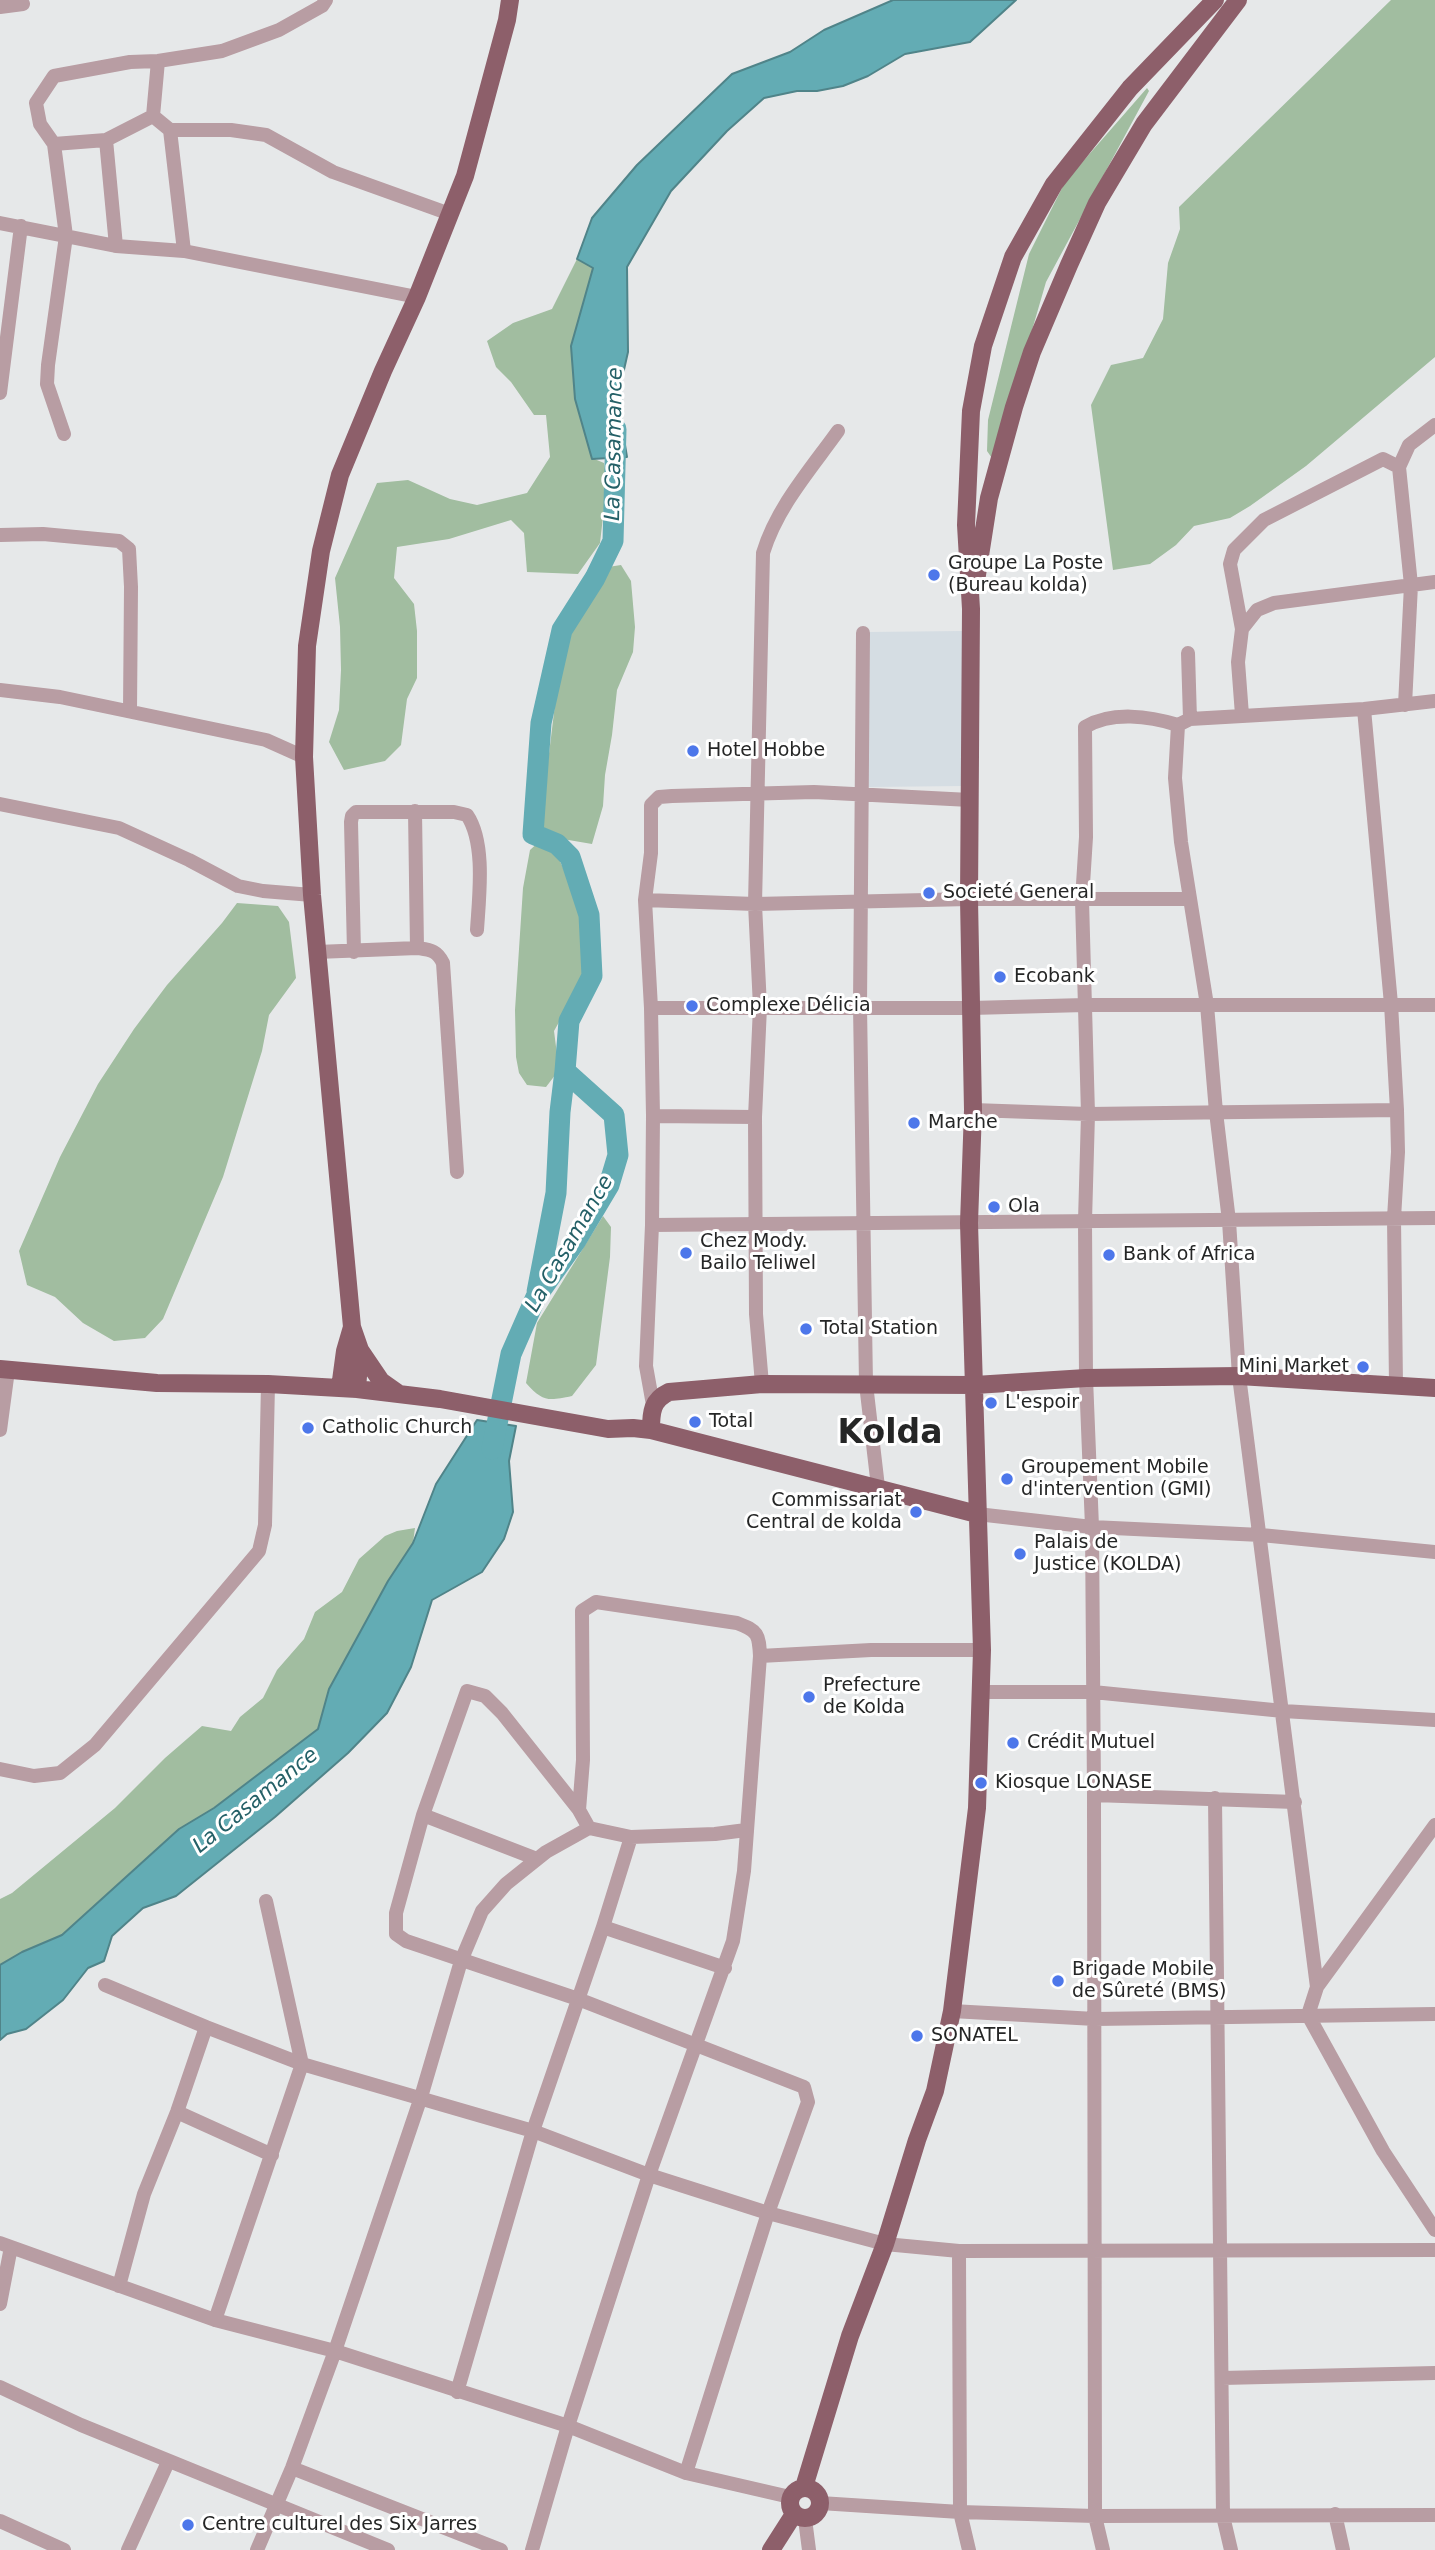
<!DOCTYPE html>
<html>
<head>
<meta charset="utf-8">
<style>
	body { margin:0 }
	canvas { display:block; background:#e6e8e9 }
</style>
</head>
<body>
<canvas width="1435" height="2550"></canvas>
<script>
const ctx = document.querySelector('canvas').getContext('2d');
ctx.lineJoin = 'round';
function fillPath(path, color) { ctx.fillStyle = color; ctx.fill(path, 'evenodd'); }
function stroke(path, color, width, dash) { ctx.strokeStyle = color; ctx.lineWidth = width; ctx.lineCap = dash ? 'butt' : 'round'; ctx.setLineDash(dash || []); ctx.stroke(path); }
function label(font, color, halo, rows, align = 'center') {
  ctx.font = font + ' "DejaVu Sans",sans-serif'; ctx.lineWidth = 6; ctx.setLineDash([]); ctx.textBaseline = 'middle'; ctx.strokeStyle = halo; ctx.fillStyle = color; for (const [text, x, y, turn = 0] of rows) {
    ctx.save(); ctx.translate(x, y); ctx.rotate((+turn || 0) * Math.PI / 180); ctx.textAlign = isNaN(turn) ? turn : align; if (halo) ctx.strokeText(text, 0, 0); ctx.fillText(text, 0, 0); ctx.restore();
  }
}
fillPath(new Path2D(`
	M 965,631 L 966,786 L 868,787 L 866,632 Z`), '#d5dde3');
fillPath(new Path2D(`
	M 1391,0 L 1435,0 L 1435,357 L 1306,466 L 1250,506 L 1230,518 L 1194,526 L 1176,545 L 1150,564 L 1113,570 L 1091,405 L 1111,365 L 1143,358 L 1163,319 L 1168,263 L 1180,229 L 1179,207 Z
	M 1147,88 L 1149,91 L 1046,282 L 994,461 L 987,451 L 988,420 L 1029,254 L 1065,182 Z
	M 577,259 L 593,268 L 571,346 L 592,458 L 604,463 L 607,482 L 600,543 L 578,574 L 527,572 L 524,533 L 511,520 L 449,539 L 397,547 L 394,578 L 414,604 L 417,631 L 417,678 L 407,699 L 401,745 L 385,761 L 344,770 L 329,742 L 339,710 L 341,670 L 340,627 L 335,578 L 377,483 L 408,480 L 450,499 L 477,505 L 527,493 L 550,457 L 546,415 L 534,415 L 511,382 L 496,367 L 487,341 L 513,323 L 552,309 Z
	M 621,565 L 631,581 L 635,627 L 633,652 L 617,690 L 612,735 L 605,775 L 603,806 L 592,844 L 551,837 L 540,828 L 561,655 L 569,629 L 597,590 L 608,567 Z
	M 543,838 L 556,852 L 583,913 L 582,981 L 554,1031 L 559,1070 L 546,1087 L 527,1085 L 519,1073 L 516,1057 L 515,1010 L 523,888 L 530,850 Z
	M 237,903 L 278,906 L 289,922 L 296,978 L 269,1015 L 262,1051 L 223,1177 L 163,1319 L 145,1338 L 114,1341 L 83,1323 L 55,1297 L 27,1285 L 19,1251 L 60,1157 L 98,1084 L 134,1029 L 167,985 L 222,923 Z
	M 603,1216 L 611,1227 L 610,1257 L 596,1365 L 572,1396 C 548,1401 543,1402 526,1383 L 537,1323 Z
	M 415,1528 L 413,1543 L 388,1581 L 329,1689 L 318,1729 L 214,1808 L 179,1829 L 62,1935 L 22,1952 L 0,1965 L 0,1899 L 12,1893 L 115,1808 L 165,1758 L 202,1726 L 231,1731 L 240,1717 L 263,1698 L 277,1670 L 304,1639 L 315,1612 L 342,1592 L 359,1559 L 385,1536 L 397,1531 Z`), '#a1bda0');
const water = new Path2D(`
	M 893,0 L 1016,0 L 970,42 L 905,54 L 868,76 L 843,86 L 817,91 L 797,91 L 764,98 L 727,131 L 671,191 L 627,267 L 628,352 L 621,383 L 622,427 L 627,457 L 592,459 L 575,399 L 571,346 L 593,268 L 577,259 L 592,218 L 637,165 L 732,74 L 790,52 L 824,30 Z
	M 477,1420 L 516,1426 L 509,1461 L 513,1512 L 504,1539 L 482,1572 L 432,1600 L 411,1667 L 387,1713 L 348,1753 L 275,1817 L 176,1896 L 143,1908 L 112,1936 L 104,1961 L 88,1968 L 63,2000 L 26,2029 L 7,2034 L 0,2040 L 0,1965 L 22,1952 L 62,1935 L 179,1829 L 214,1808 L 318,1729 L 329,1689 L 388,1581 L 413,1543 L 436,1484 Z`);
fillPath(water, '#63acb4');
stroke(water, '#508489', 2);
stroke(new Path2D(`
	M 537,1292 L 556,1193 L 560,1112 L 565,1071
	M 492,1449 L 511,1354 L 536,1297 L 575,1242 L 609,1185 L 618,1155 L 614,1115 L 565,1071 L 569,1021 L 592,976 L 589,915 L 570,857 L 557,844 L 533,834 L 541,723 L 562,630 L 595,578 L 613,541 L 616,429`), '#63acb4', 21);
stroke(new Path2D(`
	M 0,7 L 23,4
	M 158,61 L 153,116 L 170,130 L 184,251
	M 170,130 L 231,130 L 266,135 L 333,172 L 450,214
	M 106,140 L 116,246
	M 54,144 L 106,140 L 153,116
	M 0,223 L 116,246 L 184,251 L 417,297
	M 0,393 L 21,226
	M 64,434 L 47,384 L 48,365 L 66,236 L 54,144 L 40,124 L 36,103 L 54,76 L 130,62 L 158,61 L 222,51 L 279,30 L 322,6 L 326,0
	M 0,535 L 43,534 L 119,541 L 129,549 L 131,587 L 130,711
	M 1242,629 L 1257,610 L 1274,603 L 1435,582
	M 863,633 L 860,1006 L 866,1384 L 878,1487
	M 1188,653 L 1190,719 L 1178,725 L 1175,778 L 1181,842 L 1207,1005 L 1216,1112 L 1229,1221 L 1239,1376 L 1317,1987 L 1308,2015 L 1383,2151 L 1435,2230
	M 0,690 L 60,697 L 266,740 L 304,757
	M 1405,705 L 1411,585 L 1399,467 L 1409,445 L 1435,425
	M 1364,709 L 1391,1004 L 1397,1110
	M 1242,715 L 1238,662 L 1242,629 L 1230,564 L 1234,550 L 1264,520 L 1383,459 L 1399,467
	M 1190,719 L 1364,709 L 1435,701
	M 0,804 L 119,828 L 189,860 L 238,886 L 263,891 L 312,895
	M 415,811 L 417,948
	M 645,900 L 755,904 L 969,899 L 1190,899
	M 317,952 L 417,948 C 430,950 437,950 443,963 L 457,1172
	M 354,952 L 351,822 L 352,816 L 356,812 L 454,812 L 467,815 C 486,843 479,897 477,930
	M 651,1008 L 971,1008 L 1085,1005 L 1435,1005
	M 973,1110 L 1088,1114 L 1397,1110 L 1398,1152 L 1394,1218 L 1396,1386
	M 653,1116 L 755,1117
	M 652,1225 L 1435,1218
	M 762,1384 L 756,1314 L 755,1117 L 760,1007 L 755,904 L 763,553 C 777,507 810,470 838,431
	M 653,1405 L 646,1366 L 652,1225 L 653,1116 L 651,1008 L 645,900 L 651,853 L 651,805 L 659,797 L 672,796 L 814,792 L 970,800
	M 0,1430 L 8,1370
	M 977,1514 L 1092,1527 L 1261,1535 L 1435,1552
	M 982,1692 L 1093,1692 L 1283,1711 L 1435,1720
	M 0,1769 L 34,1776 L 60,1773 L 95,1745 L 259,1551 L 265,1525 L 268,1384
	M 1094,1795 L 1295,1802
	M 1215,1798 L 1223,2516 L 1231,2550
	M 579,1810 L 502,1713 L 485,1696 L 467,1691 L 423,1815 L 396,1913 L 396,1934 L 406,1941 L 578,1999 L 804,2087 L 808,2102 L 768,2213 L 686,2473
	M 423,1815 L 537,1859
	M 746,1830 L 715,1834 L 631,1837 L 589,1828 L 579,1810 L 583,1760 L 582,1611 L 596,1602 L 737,1623 C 758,1631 759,1634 760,1656
	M 603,1927 L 725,1968
	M 105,1985 L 206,2027
	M 1317,1987 L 1435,1825
	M 952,2011 L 1095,2019 L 1435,2014
	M 177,2112 L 272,2155
	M 0,2243 L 215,2320 L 335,2351 L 568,2426 L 686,2473 L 790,2497
	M 959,2251 L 960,2512 L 969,2550
	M 119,2286 L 144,2194 L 177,2112 L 206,2027 L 302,2064 L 533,2131 L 649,2175 L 768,2213 L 885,2244 L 959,2251 L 1435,2250
	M 0,2304 L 11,2247
	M 215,2320 L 302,2064 L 266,1901
	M 1222,2378 L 1435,2373
	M 0,2387 L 81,2425 L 388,2550
	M 457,2392 L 533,2131 L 603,1927 L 631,1837
	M 292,2468 L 501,2550
	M 820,2503 L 960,2512 L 1095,2516 L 1435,2515
	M 1335,2514 L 1343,2550
	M 805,2519 L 809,2550
	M 0,2521 L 64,2550
	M 128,2550 L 168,2462
	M 257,2550 L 292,2468 L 335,2351 L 421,2097 L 461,1961 L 482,1911 L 506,1884 L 546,1852 L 589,1828
	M 532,2550 L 568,2426 L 649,2175 L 733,1941 L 744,1871 L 760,1656 L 871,1650 L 982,1650
	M 1103,2550 L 1095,2516 L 1094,1795 L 1092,1527 L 1086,1378 L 1085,1221 L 1088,1114 L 1082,900 L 1086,837 L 1085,727 C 1112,711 1149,716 1178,725`), '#b89da3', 14);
stroke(new Path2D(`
	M 976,581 L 989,498 L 1014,407 L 1032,352 L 1069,265 L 1097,203 L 1144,124 L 1238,0
	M 360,1350 L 381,1381 L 398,1393
	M 0,1369 L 157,1383 L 268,1384 L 357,1389 L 440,1399 L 608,1429 L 633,1428 L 651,1430 L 977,1514
	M 340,1388 L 345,1351 L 352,1327
	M 357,1389 L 360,1350 L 352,1327 L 312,895 L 304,757 L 307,646 L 321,551 L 340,475 L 383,371 L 417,297 L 465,176 L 507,20 L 510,0
	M 651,1430 C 651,1412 652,1400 669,1392 L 762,1384 L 975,1385 L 1086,1378 L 1239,1376 L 1435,1388
	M 804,2487 L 850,2336 L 885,2244 L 917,2140 L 935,2091 L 952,2011 L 977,1808 L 982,1650 L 969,1223 L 973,1110 L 969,899 L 971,609 L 966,525 L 971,411 L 983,346 L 1013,257 L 1054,184 L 1130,88 L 1215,0
	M790 2503a15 15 0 1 1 30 0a15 15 0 1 1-30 0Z
	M 771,2550 L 794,2514`), '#8d5f6a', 18);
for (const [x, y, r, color] of [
	[934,575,7,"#4d77ea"],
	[693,751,7,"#4d77ea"],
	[929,893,7,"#4d77ea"],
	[1000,977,7,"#4d77ea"],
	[692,1006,7,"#4d77ea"],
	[914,1123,7,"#4d77ea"],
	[994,1207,7,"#4d77ea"],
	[686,1253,7,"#4d77ea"],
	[1109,1255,7,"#4d77ea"],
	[806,1329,7,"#4d77ea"],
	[1363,1367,7,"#4d77ea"],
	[991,1403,7,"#4d77ea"],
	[695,1422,7,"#4d77ea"],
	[308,1428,7,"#4d77ea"],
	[1007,1479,7,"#4d77ea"],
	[916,1512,7,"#4d77ea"],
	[1020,1554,7,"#4d77ea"],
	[809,1697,7,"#4d77ea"],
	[1013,1743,7,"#4d77ea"],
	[981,1783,7,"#4d77ea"],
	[1058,1981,7,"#4d77ea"],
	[917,2036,7,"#4d77ea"],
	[188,2525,7,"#4d77ea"]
]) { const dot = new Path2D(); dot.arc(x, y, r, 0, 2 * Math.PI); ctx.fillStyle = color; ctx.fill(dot); stroke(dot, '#fff', 2.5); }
label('19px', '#252626', '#fff', [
	["Groupe La Poste",948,564],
	["(Bureau kolda)",948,586],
	["Hotel Hobbe",707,751],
	["Societé General",943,893],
	["Ecobank",1014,977],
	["Complexe Délicia",706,1006],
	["Marche",928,1123],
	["Ola",1008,1207],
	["Chez Mody.",700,1242],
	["Bailo Teliwel",700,1264],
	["Bank of Africa",1123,1255],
	["Total Station",820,1329],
	["Mini Market",1349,1367,"right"],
	["L'espoir",1005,1403],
	["Total",709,1422],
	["Catholic Church",322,1428],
	["Groupement Mobile",1021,1468],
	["d'intervention (GMI)",1021,1490],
	["Commissariat",902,1501,"right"],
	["Central de kolda",902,1523,"right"],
	["Palais de",1034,1543],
	["Justice (KOLDA)",1034,1565],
	["Prefecture",823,1686],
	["de Kolda",823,1708],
	["Crédit Mutuel",1027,1743],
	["Kiosque LONASE",995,1783],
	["Brigade Mobile",1072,1970],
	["de Sûreté (BMS)",1072,1992],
	["SONATEL",931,2036],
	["Centre culturel des Six Jarres",202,2525]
], 'left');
label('italic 21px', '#246067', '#fff', [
	["La Casamance",615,444,-89],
	["La Casamance",570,1244,-60],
	["La Casamance",256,1801,-39]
]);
label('bold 33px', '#252626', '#fff', [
	["Kolda",890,1434]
]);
</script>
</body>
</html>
